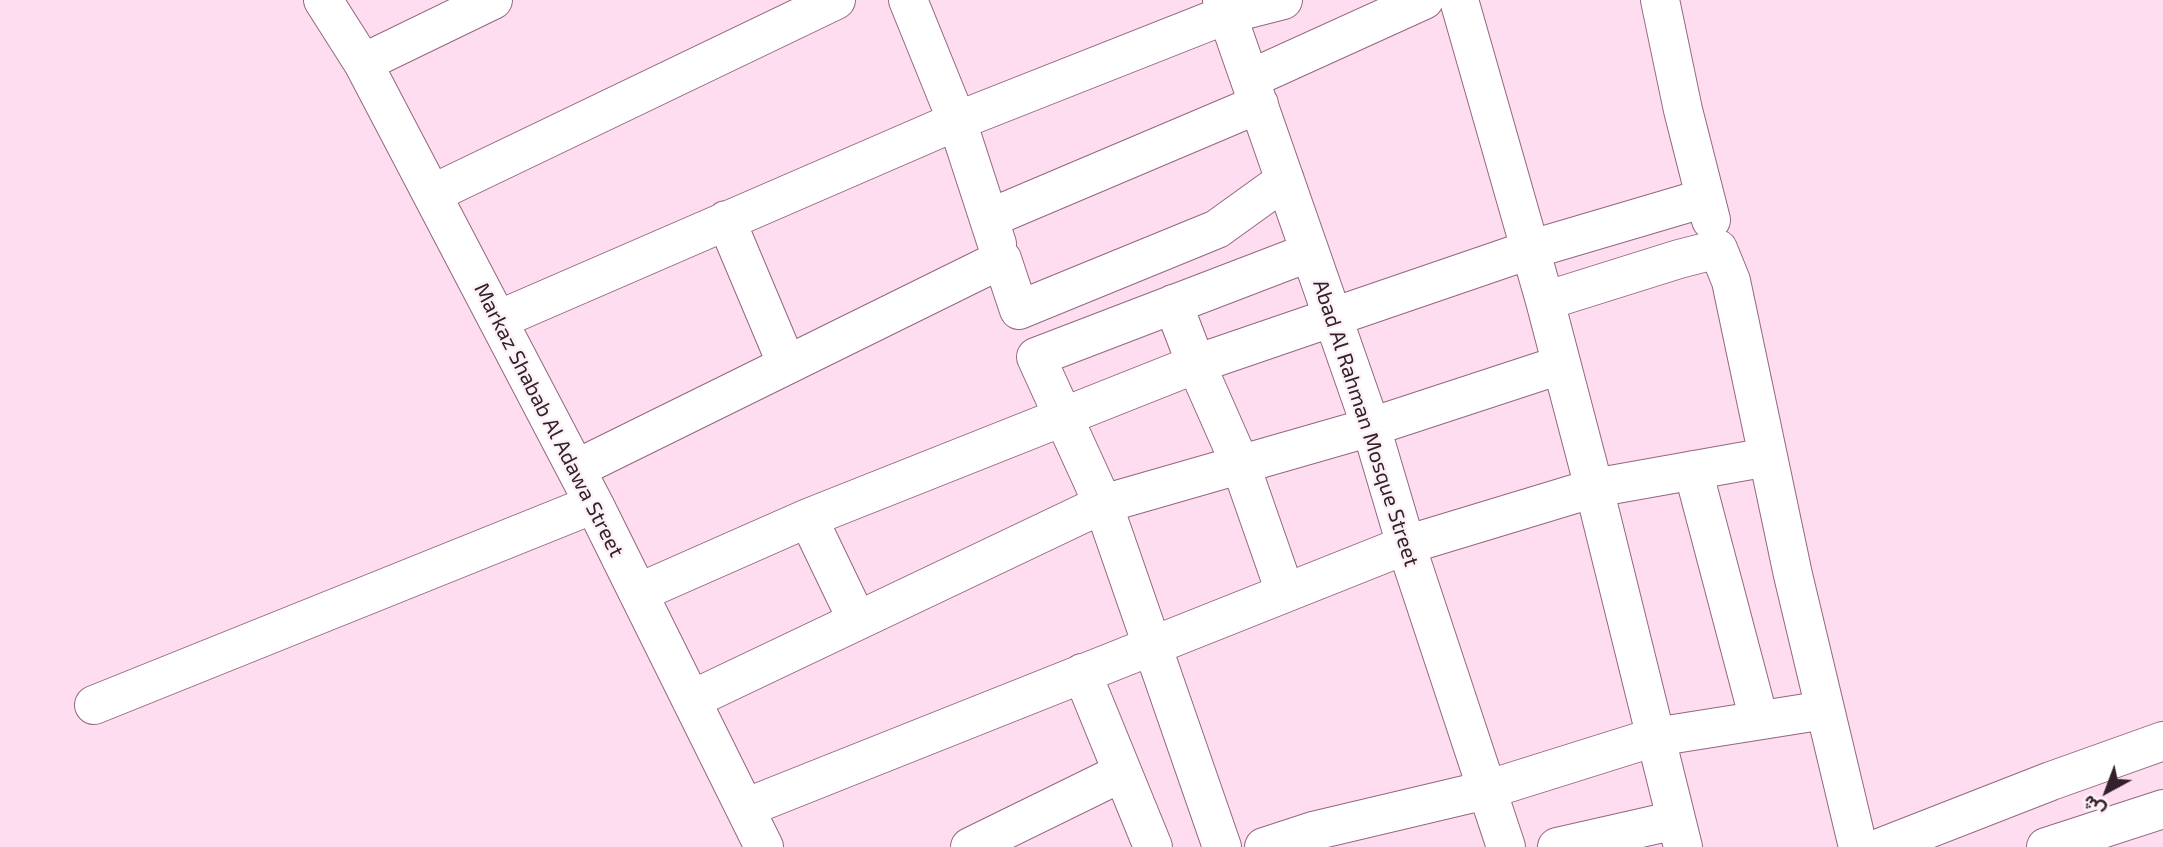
<!DOCTYPE html>
<html>
<head>
<meta charset="utf-8">
<style>
	body { margin:0 }
	#map { position:relative; width:2163px; height:847px; overflow:hidden; background:#fdddef; font-family:"Exo 2",Vazirmatn,sans-serif }
	canvas { display:block }
	.north { position:absolute; left:2072px; top:756px; width:70px; height:70px; -webkit-text-stroke:5px #fcf1f7; paint-order:stroke; rotate:221deg; font-size:19px; font-weight:700; line-height:28px; text-align:center; color:#33202b }
	.north::after { content:''; display:block; margin:auto; width:24px; height:32px; background:#33202b; clip-path:polygon(50% 0,100% 100%,50% 72%,0 100%) }
</style>
</head>
<body>
<div id="map">
<canvas width="2163" height="847"></canvas>
<div class="north">ش</div>
</div>
<script>
const ctx = document.querySelector('canvas').getContext('2d');
ctx.lineJoin = 'round';
function stroke(path, color, width, dash) { ctx.strokeStyle = color; ctx.lineWidth = width; ctx.lineCap = dash ? 'butt' : 'round'; ctx.setLineDash(dash || []); ctx.stroke(path); }
function label(font, color, halo, rows, align = 'center') {
  ctx.font = font + ' "Exo 2",sans-serif'; ctx.lineWidth = 5; ctx.setLineDash([]); ctx.textBaseline = 'middle'; ctx.strokeStyle = halo; ctx.fillStyle = color; for (const [text, x, y, turn = 0] of rows) {
    ctx.save(); ctx.translate(x, y); ctx.rotate((+turn || 0) * Math.PI / 180); ctx.textAlign = isNaN(turn) ? turn : align; if (halo) ctx.strokeText(text, 0, 0); ctx.fillText(text, 0, 0); ctx.restore();
  }
}
const minor = new Path2D(`
	M 323,0 L 363,63 L 594,504 L 764,847
	M 908,0 L 957,121 L 997,244
	M 1222,0 L 1371,427 L 1406,545 L 1506,847
	M 1660,0 L 1683,110 L 1711,220
	M 363,63 L 493,0
	M 1250,79 L 1424,0
	M 432,194 L 836,0
	M 990,218 L 1259,104
	M 726,220 L 787,365
	M 1545,301 L 1679,259 L 1718,249 L 1731,281 L 1793,575 L 1858,847
	M 1173,304 L 1196,364 L 1241,466 L 1285,592
	M 498,320 L 957,121 L 1228,14 L 1283,0
	M 576,469 L 1002,259 L 1019,310 L 1217,229 L 1285,180
	M 1693,470 L 1759,720
	M 808,518 L 857,620
	M 638,593 L 808,518 L 1196,364 L 1529,250 L 1705,198
	M 1082,673 L 1153,847
	M 691,700 L 1103,504 L 1371,427 L 1560,365
	M 94,705 L 594,504
	M 745,808 L 1406,545 L 1594,488 L 1545,301 L 1459,0
	M 970,847 L 1121,773
	M 1222,847 L 1103,504 L 1036,357 L 1310,252
	M 1264,847 L 1313,831 L 1486,790 L 1655,737 L 1825,710
	M 1557,847 L 1676,820
	M 1683,847 L 1594,488 L 1768,457
	M 1882,847 L 2051,781 L 2163,741
	M 2046,847 L 2163,809`);
stroke(minor, '#946681', 40);
stroke(minor, '#fff', 38);
label('21px', '#33202b', '#fcf1f7', [
	["Markaz Shabab Al Adawa Street",549,420,63],
	["Abad Al Rahman Mosque Street",1366,423,72]
]);
</script>
</body>
</html>
